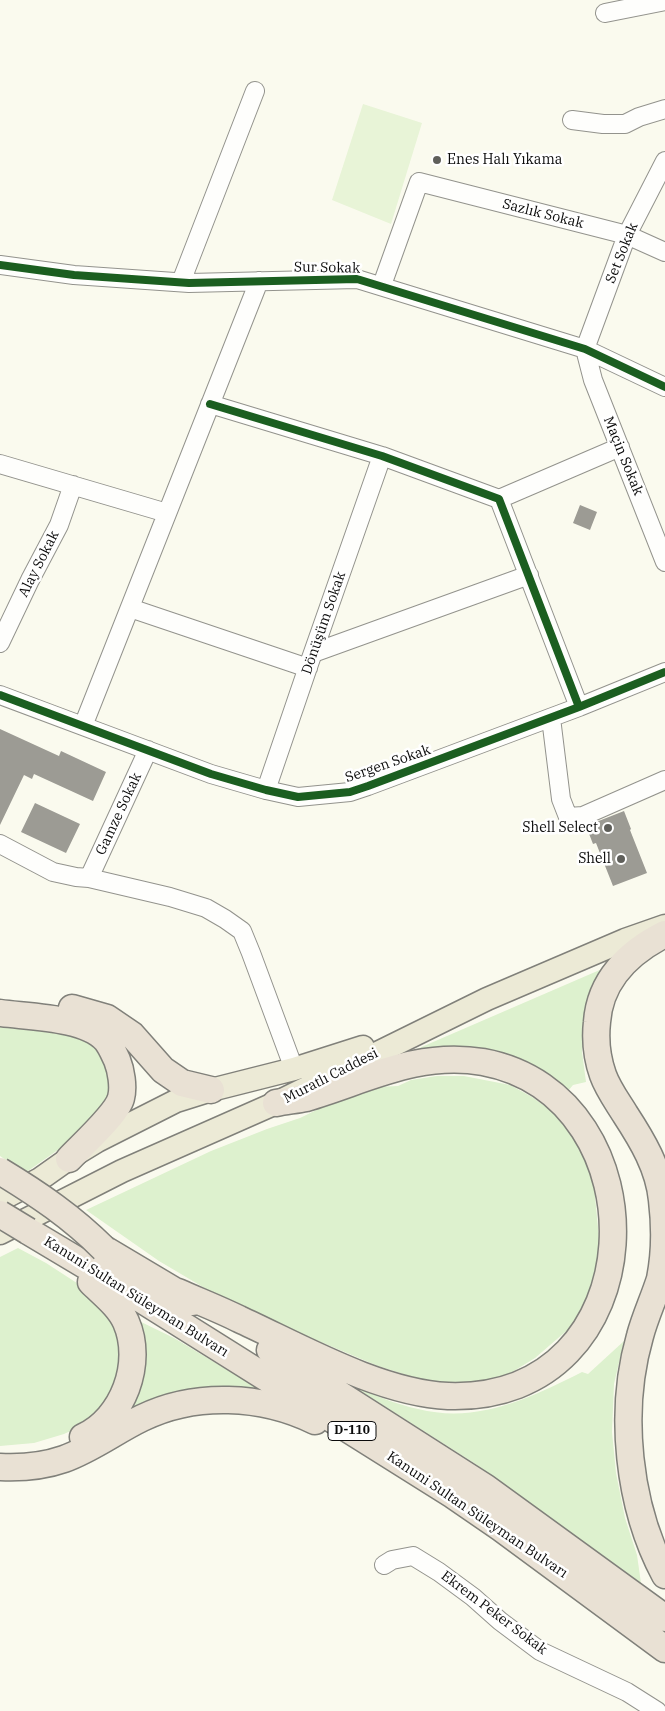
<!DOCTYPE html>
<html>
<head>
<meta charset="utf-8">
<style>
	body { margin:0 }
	canvas { display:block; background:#fafaee }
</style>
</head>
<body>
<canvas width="665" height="1711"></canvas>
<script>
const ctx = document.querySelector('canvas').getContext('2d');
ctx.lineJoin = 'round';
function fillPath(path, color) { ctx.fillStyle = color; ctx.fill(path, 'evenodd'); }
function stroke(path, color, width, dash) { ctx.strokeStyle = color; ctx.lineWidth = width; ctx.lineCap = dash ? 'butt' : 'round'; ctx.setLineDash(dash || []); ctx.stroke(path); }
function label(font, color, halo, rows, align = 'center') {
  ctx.font = font + ' "IBM Plex Serif",serif'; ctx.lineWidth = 5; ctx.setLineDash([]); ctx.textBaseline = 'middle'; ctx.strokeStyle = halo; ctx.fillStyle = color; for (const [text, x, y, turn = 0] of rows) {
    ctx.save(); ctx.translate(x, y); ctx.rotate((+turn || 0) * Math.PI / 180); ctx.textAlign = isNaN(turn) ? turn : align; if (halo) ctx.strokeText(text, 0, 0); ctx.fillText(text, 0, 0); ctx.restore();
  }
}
fillPath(new Path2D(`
	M 602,969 L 608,970 L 584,1027 L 582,1052 L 586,1082 L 573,1085 L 568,1091 L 530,1068 L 410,1052 Z
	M 0,1026 L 74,1036 L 94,1045 L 111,1069 L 107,1105 L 75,1138 L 25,1173 L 0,1156 Z
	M 437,1076 L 464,1076 L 510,1085 L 532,1097 L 563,1119 L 591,1155 L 602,1269 L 571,1327 L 535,1358 L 504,1377 L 470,1383 L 429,1382 L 378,1366 L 235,1306 L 159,1261 L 86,1210 L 211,1151 L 267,1129 L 300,1118 L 345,1096 L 377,1087 L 398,1086 L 411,1080 Z
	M 18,1248 L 46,1263 L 100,1298 L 119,1328 L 122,1376 L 90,1422 L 64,1434 L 34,1443 L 0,1446 L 0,1257 Z
	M 135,1319 L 174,1338 L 264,1392 L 128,1417 Z
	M 624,1341 L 614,1384 L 612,1432 L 616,1473 L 625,1518 L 637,1555 L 641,1583 L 474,1463 L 353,1386 C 374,1395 395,1404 418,1409 C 478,1424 530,1398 582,1372 L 588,1374 Z`), '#ddf1ce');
fillPath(new Path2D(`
	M 363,104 L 422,123 L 391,224 L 332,200 Z`), '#e8f4d7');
fillPath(new Path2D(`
	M 580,505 L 597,512 L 590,530 L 573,523 Z
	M 0,729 L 59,756 L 61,751 L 106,772 L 93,801 L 34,774 L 32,779 L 24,775 L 0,825 Z
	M 35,803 L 80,824 L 66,853 L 21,832 Z
	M 624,811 L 631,829 L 630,830 L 647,873 L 613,886 L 596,843 L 593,844 L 586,826 Z`), '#9c9b94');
const minor = new Path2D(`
	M 605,13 L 665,1
	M 572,120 L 603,124 L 625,124 L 639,117 L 665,109
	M 665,161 L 627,235 L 585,349 L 593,380 L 665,562
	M 0,265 L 74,275 L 189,283 L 357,279 L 585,349 L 665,387
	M 181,282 L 255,91
	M 382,285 L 419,182 L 627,235 L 665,252
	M 210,404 L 382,456 L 499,499 L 579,707
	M 0,464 L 167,513
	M 499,499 L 620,447
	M 130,608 L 308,668
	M 0,643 L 30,580 L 59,525 L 73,485
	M 313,653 L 529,575
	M 0,695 L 211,774 L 266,790 L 298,797 L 350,792 L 368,786 L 579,707 L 665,672
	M 551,718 L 561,799 L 568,817 L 583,816 L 665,780
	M 83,726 L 259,281
	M 266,790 L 309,664 L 382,456
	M 0,844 L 53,872 L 76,877 L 89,878 L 170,897 L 206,908 L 225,919 L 242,931 L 251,953 L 294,1069
	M 89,878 L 148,750
	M 384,1565 L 392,1560 L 413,1556 L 439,1572 L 473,1597 L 500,1621 L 540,1651 L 627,1692 L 657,1711`);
const major = new Path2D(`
	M 0,1200 L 40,1179 L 74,1155 L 97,1141 L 176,1101 L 211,1090 L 294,1069 L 363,1047
	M 0,1233 L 122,1171 L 276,1103 L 487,999 L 625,940 L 665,926`);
const highway = new Path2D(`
	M 665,934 C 629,952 600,980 597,1022 C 595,1040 597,1058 603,1075 C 608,1089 617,1101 625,1114 C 642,1140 659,1168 662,1200 C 665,1225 665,1254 660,1279 C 654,1298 645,1317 640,1336 C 618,1412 628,1506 665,1575
	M 72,1008 L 107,1018 L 132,1035 L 163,1070 L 182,1083 L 211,1090
	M 0,1013 C 30,1017 85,1017 106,1040 C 111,1046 114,1054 117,1060 C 121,1070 124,1087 121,1098 C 117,1114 81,1146 69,1159
	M 28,1231 L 125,1289 L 453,1495 L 501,1528 L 665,1649
	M 104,1249 L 193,1302
	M 178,1292 C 198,1301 219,1309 239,1319 C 300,1347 380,1393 448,1396 C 658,1403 665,1096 483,1062 C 417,1051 367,1080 306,1098 C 296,1100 286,1101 276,1103
	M 270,1350 L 486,1488 L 665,1618
	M 83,1437 C 123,1419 144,1363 126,1322 C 119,1306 103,1294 91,1282
	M 0,1467 C 21,1468 44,1466 64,1459 C 92,1449 115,1431 142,1418 C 195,1392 262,1395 315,1421`);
stroke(minor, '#93938d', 20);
stroke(major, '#80807a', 25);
stroke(highway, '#80807a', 29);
stroke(minor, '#fefefc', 18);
stroke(major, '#ecead6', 22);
stroke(highway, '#e9e1d4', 26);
const highwayBridge = new Path2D(`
	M 0,1171 C 38,1194 72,1217 104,1249
	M 0,1214 L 28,1231`);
stroke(highwayBridge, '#80807a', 29, []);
stroke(highwayBridge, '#e9e1d4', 26);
stroke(new Path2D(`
	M 0,265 L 74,275 L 189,283 L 357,279 L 585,349 L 665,387
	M 210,404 L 382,456 L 499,499 L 579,707
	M 0,695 L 211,774 L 266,790 L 298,797 L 350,792 L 368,786 L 579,707 L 665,672`), '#1b5e20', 8);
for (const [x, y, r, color] of [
	[437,160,5,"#5f5f5a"],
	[608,828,5,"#5f5f5a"],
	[621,859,5,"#5f5f5a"]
]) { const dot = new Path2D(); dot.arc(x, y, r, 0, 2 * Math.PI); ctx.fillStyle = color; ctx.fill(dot); stroke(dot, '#fff', 2); }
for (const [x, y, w] of [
	[352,1431,48]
]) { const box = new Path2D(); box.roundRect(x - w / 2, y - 9.5, w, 19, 4); ctx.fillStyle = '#fff'; ctx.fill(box); stroke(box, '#0b0b0b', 1); }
label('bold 12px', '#0b0b0b', null, [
	["D-110",352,1431]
]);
label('14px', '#0b0b0b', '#fff', [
	["Enes Halı Yıkama",447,160,"left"],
	["Shell Select",598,828],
	["Shell",611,859]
], 'right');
label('14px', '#0b0b0b', '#fff', [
	["Sazlık Sokak",543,214,14],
	["Set Sokak",622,253,-68],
	["Sur Sokak",327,268,1],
	["Maçin Sokak",623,456,68],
	["Alay Sokak",39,564,-63],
	["Dönüşüm Sokak",324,623,-71],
	["Sergen Sokak",388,764,-19],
	["Gamze Sokak",119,814,-65],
	["Muratlı Caddesi",331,1076,-27],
	["Kanuni Sultan Süleyman Bulvarı",136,1297,32],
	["Kanuni Sultan Süleyman Bulvarı",477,1515,34],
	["Ekrem Peker Sokak",494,1613,37]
]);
</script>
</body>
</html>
